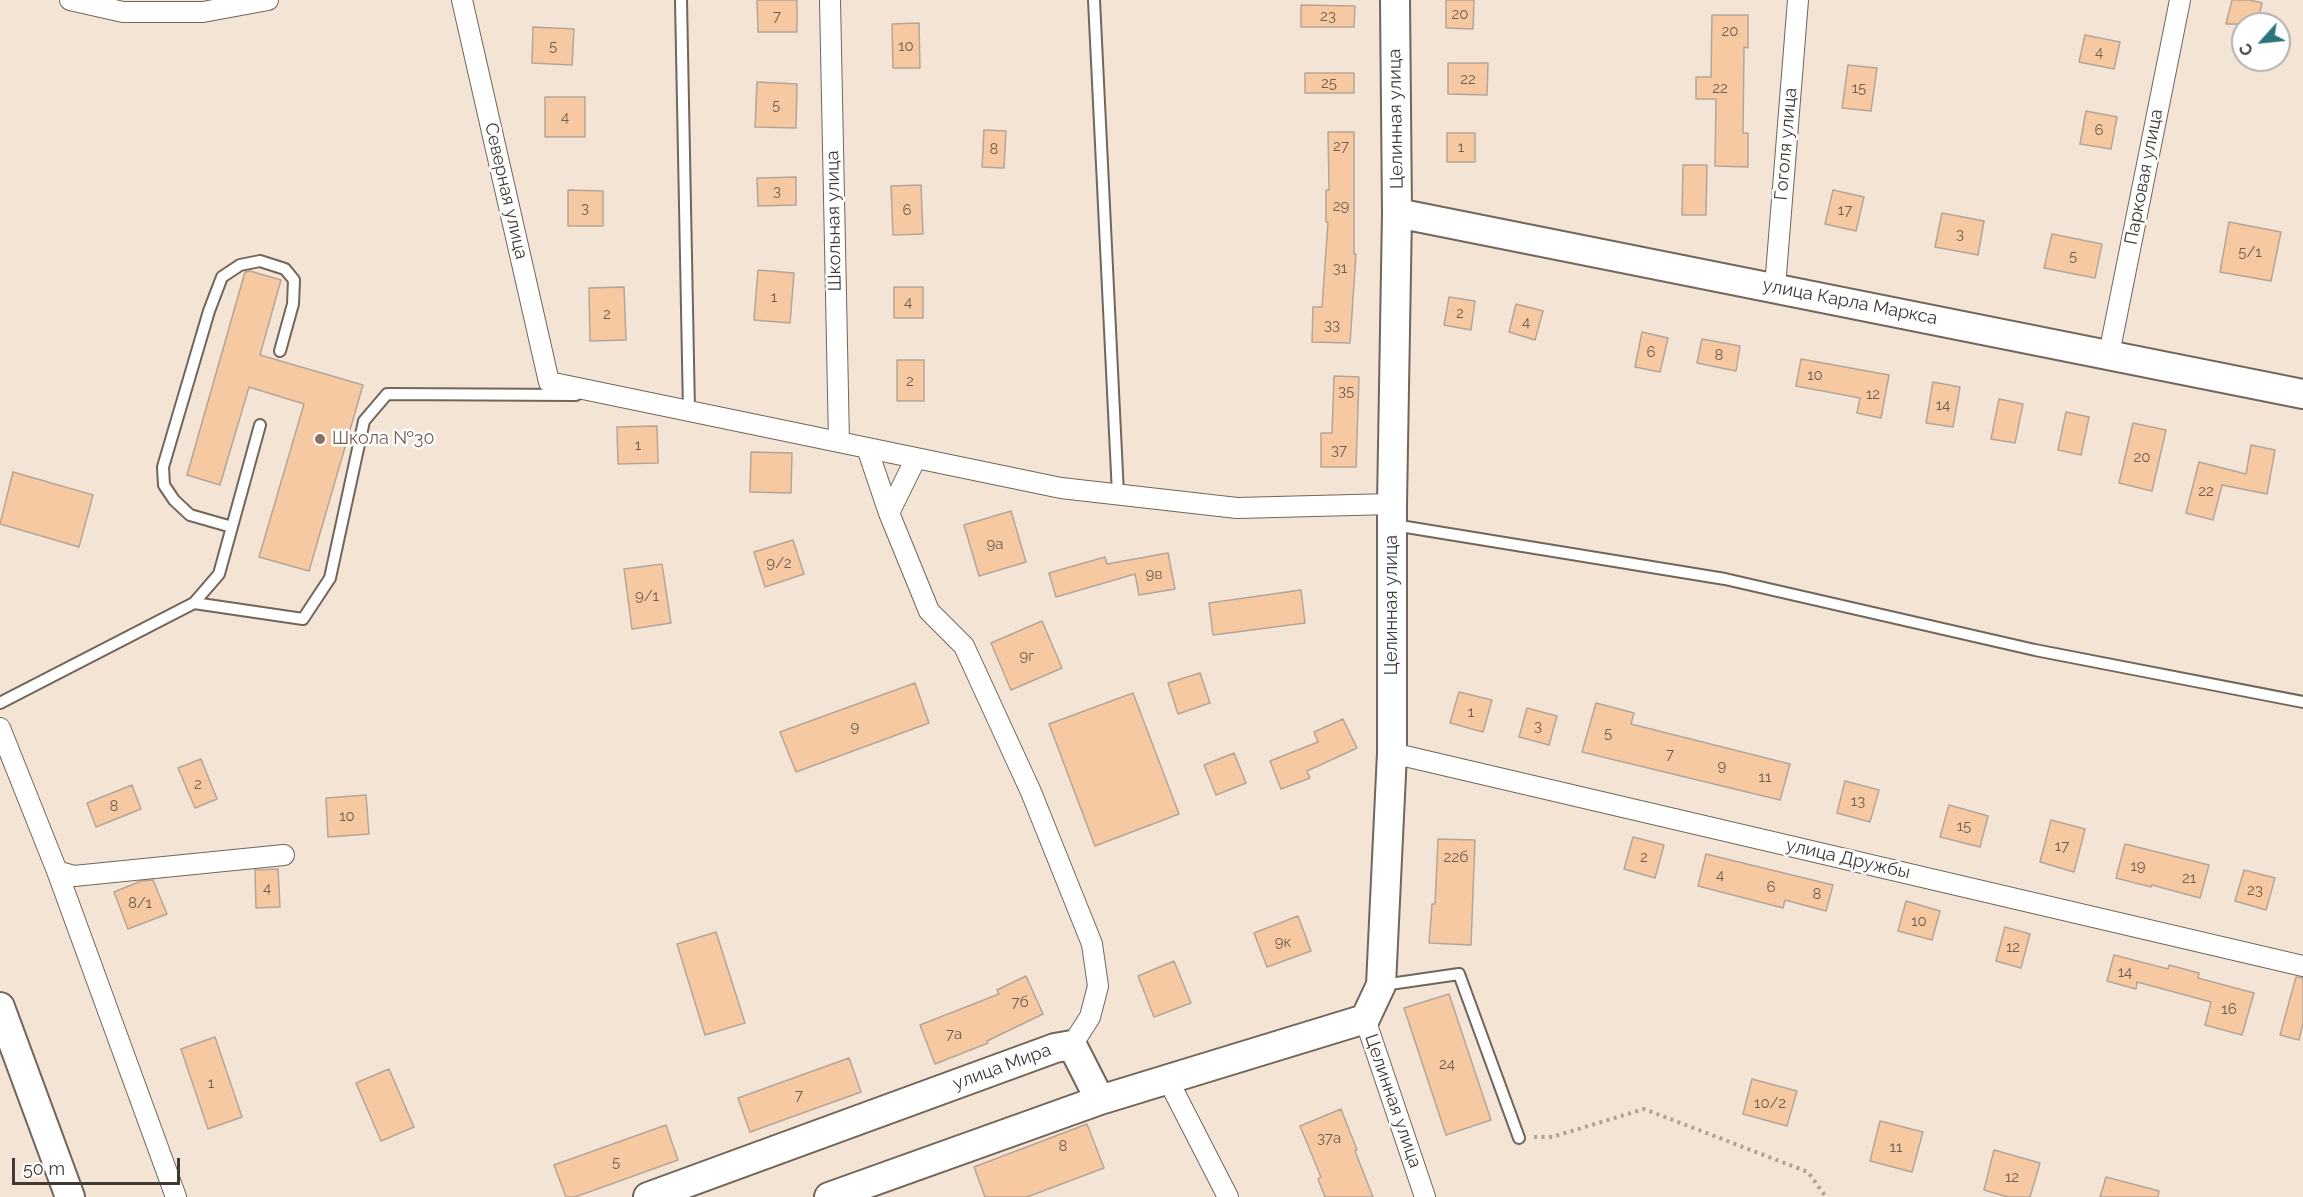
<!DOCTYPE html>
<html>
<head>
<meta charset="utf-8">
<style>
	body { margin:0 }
	#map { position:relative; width:2303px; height:1197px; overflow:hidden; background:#f4e4d6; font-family:Raleway,sans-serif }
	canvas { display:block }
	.north { position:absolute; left:2231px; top:12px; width:60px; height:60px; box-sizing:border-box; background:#fff; border:2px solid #b3b0ae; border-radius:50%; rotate:243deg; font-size:16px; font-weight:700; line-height:24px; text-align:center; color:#403934 }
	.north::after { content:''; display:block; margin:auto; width:21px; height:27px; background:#2b757a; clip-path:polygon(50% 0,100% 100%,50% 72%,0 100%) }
	.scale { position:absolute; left:12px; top:1158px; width:168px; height:27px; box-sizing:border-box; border:3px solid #403934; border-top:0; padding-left:8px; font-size:18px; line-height:21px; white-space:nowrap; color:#403934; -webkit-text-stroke:4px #fff; paint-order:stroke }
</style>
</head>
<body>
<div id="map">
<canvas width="2303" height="1197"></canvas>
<div class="north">С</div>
<div class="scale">50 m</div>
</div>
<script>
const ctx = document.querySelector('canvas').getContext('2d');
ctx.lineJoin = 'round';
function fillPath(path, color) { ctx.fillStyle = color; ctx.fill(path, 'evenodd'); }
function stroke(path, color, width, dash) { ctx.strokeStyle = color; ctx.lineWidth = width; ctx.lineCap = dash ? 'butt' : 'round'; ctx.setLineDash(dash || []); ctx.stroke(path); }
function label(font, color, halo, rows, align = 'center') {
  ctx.font = font + ' Raleway,sans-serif'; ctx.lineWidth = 5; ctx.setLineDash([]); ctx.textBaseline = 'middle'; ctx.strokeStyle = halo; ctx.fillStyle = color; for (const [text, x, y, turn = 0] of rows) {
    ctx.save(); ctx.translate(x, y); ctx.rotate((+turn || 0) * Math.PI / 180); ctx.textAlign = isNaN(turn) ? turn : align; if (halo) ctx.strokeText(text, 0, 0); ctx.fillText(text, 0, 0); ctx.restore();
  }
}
const building = new Path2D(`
	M 757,0 L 797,0 L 797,32 L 758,32 Z
	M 1446,0 L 1474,0 L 1473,29 L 1446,28 Z
	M 2232,0 L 2250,0 L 2262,3 L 2257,24 L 2226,24 Z
	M 1301,5 L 1355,6 L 1354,27 L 1301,27 Z
	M 1712,15 L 1748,15 L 1748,48 L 1744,47 L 1743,133 L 1748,133 L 1748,167 L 1715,166 L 1716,99 L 1696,99 L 1696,77 L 1711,77 Z
	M 919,23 L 920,68 L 893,68 L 892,24 Z
	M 533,27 L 574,29 L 572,65 L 532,63 Z
	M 2085,35 L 2120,42 L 2114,69 L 2079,62 Z
	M 1448,63 L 1488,63 L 1487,95 L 1448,94 Z
	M 1848,65 L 1877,68 L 1871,111 L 1842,108 Z
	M 1305,73 L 1354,73 L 1354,93 L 1305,93 Z
	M 757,82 L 797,84 L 796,128 L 755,127 Z
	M 545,97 L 585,97 L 585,137 L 545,137 Z
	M 2086,111 L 2117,117 L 2111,149 L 2080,144 Z
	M 984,130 L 1006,131 L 1004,168 L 982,167 Z
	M 1328,132 L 1354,132 L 1354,254 L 1356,254 L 1350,343 L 1312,342 L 1313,307 L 1322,307 L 1328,222 L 1326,222 L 1326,190 L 1329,190 Z
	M 1447,133 L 1475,133 L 1475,162 L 1447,162 Z
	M 1683,165 L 1707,165 L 1706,215 L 1682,215 Z
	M 796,177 L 796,205 L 758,206 L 757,178 Z
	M 921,185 L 923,234 L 893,235 L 891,186 Z
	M 568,190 L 603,191 L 603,226 L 568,226 Z
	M 1833,190 L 1864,197 L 1856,231 L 1825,224 Z
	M 1942,213 L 1984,221 L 1978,255 L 1935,247 Z
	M 2229,222 L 2281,232 L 2271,281 L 2220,272 Z
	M 2052,234 L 2102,244 L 2095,278 L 2044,268 Z
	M 758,270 L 794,273 L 790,323 L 754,320 Z
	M 250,271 L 281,280 L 260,355 L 363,385 L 309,571 L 259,557 L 304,404 L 249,387 L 220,485 L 187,475 L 245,272 Z
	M 624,287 L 626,340 L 590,341 L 589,288 Z
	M 894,287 L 923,287 L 923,318 L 894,318 Z
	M 1449,297 L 1475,301 L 1471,330 L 1444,325 Z
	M 1516,304 L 1543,311 L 1535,340 L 1509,332 Z
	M 1642,332 L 1668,338 L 1660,372 L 1635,367 Z
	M 1702,339 L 1740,346 L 1736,371 L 1697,363 Z
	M 1801,359 L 1889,375 L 1881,418 L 1857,413 L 1860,398 L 1796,386 Z
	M 897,360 L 924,360 L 924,401 L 897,401 Z
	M 1334,376 L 1359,377 L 1356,467 L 1321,467 L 1321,433 L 1332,433 Z
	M 1933,382 L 1960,387 L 1953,427 L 1926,423 Z
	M 1999,399 L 2023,404 L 2015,443 L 1991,439 Z
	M 2066,412 L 2089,417 L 2081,455 L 2058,450 Z
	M 2133,423 L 2166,430 L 2152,491 L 2119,483 Z
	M 657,426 L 658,463 L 618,464 L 617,427 Z
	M 2251,445 L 2275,450 L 2267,494 L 2222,485 L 2213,520 L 2186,513 L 2199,462 L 2246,474 Z
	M 751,452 L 792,453 L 791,493 L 750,492 Z
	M 13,472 L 93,495 L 79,547 L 0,524 Z
	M 1011,511 L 1026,562 L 979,576 L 964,525 Z
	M 793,540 L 804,574 L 765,587 L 754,552 Z
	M 1168,553 L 1175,589 L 1139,595 L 1135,574 L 1056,597 L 1049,573 L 1105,557 L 1107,564 Z
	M 662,564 L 671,623 L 632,629 L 624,569 Z
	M 1301,590 L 1305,623 L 1213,635 L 1209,603 Z
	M 1042,621 L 1062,668 L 1011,690 L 991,643 Z
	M 1200,673 L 1210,703 L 1178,714 L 1168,683 Z
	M 915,683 L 929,723 L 796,772 L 780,732 Z
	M 1459,692 L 1492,700 L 1483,732 L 1450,723 Z
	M 1133,693 L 1179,814 L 1095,846 L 1049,724 Z
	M 1596,703 L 1634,713 L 1631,724 L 1790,764 L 1780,800 L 1582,752 Z
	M 1527,708 L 1557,716 L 1549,745 L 1519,737 Z
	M 1343,719 L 1357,748 L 1307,771 L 1310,778 L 1281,789 L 1270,761 L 1318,742 L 1314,732 Z
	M 1234,753 L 1246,783 L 1216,795 L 1204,765 Z
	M 201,759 L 217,799 L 195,808 L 178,768 Z
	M 1845,781 L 1879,790 L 1870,822 L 1837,813 Z
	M 132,785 L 141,809 L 96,827 L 87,803 Z
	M 366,795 L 369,834 L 328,837 L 326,798 Z
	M 1949,805 L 1988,816 L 1980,847 L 1940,837 Z
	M 2051,820 L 2085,829 L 2074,872 L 2040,862 Z
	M 1633,837 L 1664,845 L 1655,878 L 1624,869 Z
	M 1438,839 L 1475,840 L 1471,945 L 1429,943 L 1432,904 L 1435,904 Z
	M 2125,844 L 2209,865 L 2200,898 L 2152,885 L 2151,887 L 2116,878 Z
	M 1706,854 L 1833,885 L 1826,911 L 1785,900 L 1783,908 L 1698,886 Z
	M 278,869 L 280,907 L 256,908 L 255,870 Z
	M 2244,870 L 2275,878 L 2266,910 L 2235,901 Z
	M 153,880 L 167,914 L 128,929 L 114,892 L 141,881 Z
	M 1906,901 L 1940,911 L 1932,940 L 1898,931 Z
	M 1298,916 L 1311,951 L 1267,967 L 1254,933 Z
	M 2005,927 L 2030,934 L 2021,968 L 1996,961 Z
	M 716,932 L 745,1023 L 705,1035 L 677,944 Z
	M 2114,955 L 2168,969 L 2169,965 L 2199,973 L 2198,978 L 2254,993 L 2242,1035 L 2205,1025 L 2211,1002 L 2137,982 L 2136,989 L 2107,981 Z
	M 1174,961 L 1191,1003 L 1154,1017 L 1138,976 Z
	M 1026,976 L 1043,1014 L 987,1041 L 988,1043 L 935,1064 L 920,1025 L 999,994 L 997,990 Z
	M 2296,977 L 2303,978 L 2303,1023 L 2299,1040 L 2280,1035 Z
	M 1449,994 L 1491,1120 L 1446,1135 L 1404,1008 Z
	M 215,1037 L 242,1117 L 208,1129 L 181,1049 Z
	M 849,1058 L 861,1092 L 750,1132 L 738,1098 Z
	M 389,1069 L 414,1127 L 381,1141 L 356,1083 Z
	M 1752,1079 L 1797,1091 L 1787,1126 L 1743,1114 Z
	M 1341,1109 L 1357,1150 L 1355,1151 L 1373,1197 L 1325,1197 L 1318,1179 L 1321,1177 L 1300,1126 Z
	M 1880,1121 L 1923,1132 L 1912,1172 L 1870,1161 Z
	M 1087,1124 L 1104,1168 L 1027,1197 L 985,1197 L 974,1167 Z
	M 666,1125 L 678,1160 L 575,1197 L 566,1197 L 554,1165 Z
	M 1994,1150 L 2040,1163 L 2030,1197 L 2008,1197 L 1984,1190 Z
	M 2106,1177 L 2159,1191 L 2158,1197 L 2100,1197 Z`);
fillPath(building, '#f6c9a2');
stroke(building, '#b5a598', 1.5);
const lane = new Path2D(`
	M 681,0 L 689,411
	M 1094,0 L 1118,494
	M 1394,525 L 1725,579 L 2035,650 L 2303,702
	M 232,527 L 190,515 L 174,500 L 164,485 L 163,467 L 209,311 L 222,277 L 240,265 L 260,261 L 285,269 L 294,280 L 293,304 L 280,351
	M 194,603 L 219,574 L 260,425
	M 0,703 L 194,603 L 303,619 L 330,578 L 364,421 L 387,394 L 576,395
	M 1383,985 L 1459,974 L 1519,1138`);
const street = new Path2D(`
	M 70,0 L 123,12 L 203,12 L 268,0
	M 462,0 L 549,382 L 1061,488 L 1237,508 L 1392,504
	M 830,0 L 839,442
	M 1775,287 L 1798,0
	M 2109,354 L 2180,0
	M 867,448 L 889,513
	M 916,458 L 889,513 L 929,611 L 964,646 L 1031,792 L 1092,944 L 1098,986 L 1090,1017 L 1072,1045
	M 0,728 L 57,871 L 176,1197
	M 1392,753 L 2303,966
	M 57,871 L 74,876 L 284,855
	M 1365,1019 L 1425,1197
	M 1168,1080 L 1228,1197`);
const secondary = new Path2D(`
	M 1397,213 L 2303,394
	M 0,1007 L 70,1197
	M 648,1197 L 1055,1048 L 1072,1045 L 1100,1100
	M 829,1197 L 1100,1100 L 1365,1019 L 1381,985 L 1392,753 L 1392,504 L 1397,213 L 1395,0`);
stroke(lane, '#736559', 14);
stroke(street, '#736559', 22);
stroke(secondary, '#736559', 32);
stroke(new Path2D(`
	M 1534,1137 L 1552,1137 L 1644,1109 L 1808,1172 L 1826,1197`), '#aea197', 4, [3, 4.5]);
stroke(lane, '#fff', 10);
stroke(street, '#fff', 20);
stroke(secondary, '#fff', 28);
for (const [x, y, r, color] of [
	[320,439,6,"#8d6e63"]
]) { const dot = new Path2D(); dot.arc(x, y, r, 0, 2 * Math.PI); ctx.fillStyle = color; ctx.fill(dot); stroke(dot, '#fff', 2); }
label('15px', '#6e5d50', null, [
	["20",1460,14],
	["7",777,16],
	["23",1328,16],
	["20",1730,31],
	["5",553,46],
	["10",906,46],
	["4",2099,52],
	["22",1468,79],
	["25",1329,83],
	["22",1720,88],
	["15",1859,88],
	["5",776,105],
	["4",565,117],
	["6",2099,130],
	["27",1341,146],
	["1",1461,147],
	["8",994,149],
	["3",777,191],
	["29",1341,206],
	["3",585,208],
	["6",907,210],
	["17",1845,210],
	["3",1960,234],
	["5/1",2250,252],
	["5",2073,256],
	["31",1340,268],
	["1",774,297],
	["4",908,302],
	["2",1460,313],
	["2",607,314],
	["4",1526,322],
	["33",1332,325],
	["6",1651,352],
	["8",1719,355],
	["10",1815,375],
	["2",910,381],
	["35",1346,391],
	["12",1873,394],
	["14",1943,405],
	["1",638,445],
	["37",1339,450],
	["20",2142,457],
	["22",2206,491],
	["9а",995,544],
	["9/2",779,563],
	["9в",1154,574],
	["9/1",647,596],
	["9г",1027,656],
	["1",1471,712],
	["3",1538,726],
	["9",855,727],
	["5",1608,733],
	["7",1670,754],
	["9",1722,766],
	["11",1765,777],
	["2",198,784],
	["13",1858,801],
	["8",114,806],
	["10",347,816],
	["15",1964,826],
	["17",2062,846],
	["22б",1456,857],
	["2",1644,857],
	["19",2138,866],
	["4",1720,875],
	["21",2189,878],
	["6",1771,887],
	["4",267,888],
	["23",2255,890],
	["8",1817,894],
	["8/1",140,903],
	["10",1919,921],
	["9к",1283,942],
	["12",2013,947],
	["14",2125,972],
	["7б",1020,1002],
	["16",2229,1009],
	["7а",954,1034],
	["24",1447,1064],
	["1",211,1083],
	["7",799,1095],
	["10/2",1770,1103],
	["37а",1329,1138],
	["8",1063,1146],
	["11",1896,1147],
	["5",616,1162],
	["12",2012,1177]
]);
label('18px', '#403934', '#fff', [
	["Целинная улица",1396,119,-91],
	["Гоголя улица",1786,144,-85],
	["Парковая улица",2144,177,-79],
	["Северная улица",506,191,77],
	["Школьная улица",834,221,-91],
	["улица Карла Маркса",1850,302,11],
	["Целинная улица",1392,605,-90],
	["улица Дружбы",1848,859,13],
	["улица Мира",1002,1067,-20],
	["Целинная улица",1393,1101,71]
]);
label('18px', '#785e54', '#fff', [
	["Школа №30",332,439]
], 'left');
</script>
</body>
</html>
